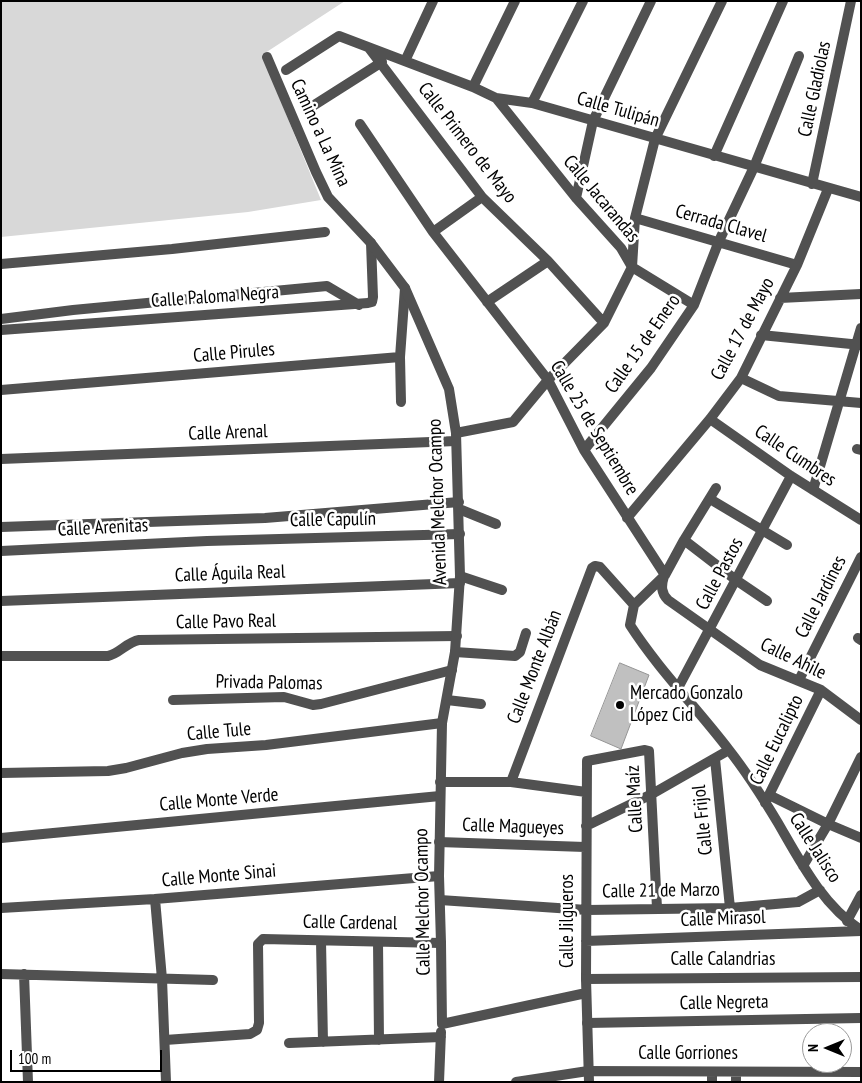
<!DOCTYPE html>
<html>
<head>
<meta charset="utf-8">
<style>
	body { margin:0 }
	#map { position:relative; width:862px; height:1083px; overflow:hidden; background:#fff; font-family:"PT Sans Narrow",sans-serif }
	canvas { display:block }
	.frame { position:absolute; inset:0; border:2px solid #000; pointer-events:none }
	.north { position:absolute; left:802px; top:1023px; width:50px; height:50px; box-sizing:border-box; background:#fff; border:1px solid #999; border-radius:50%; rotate:270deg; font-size:14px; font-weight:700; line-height:20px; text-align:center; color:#000 }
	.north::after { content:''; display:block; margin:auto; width:18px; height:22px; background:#000; clip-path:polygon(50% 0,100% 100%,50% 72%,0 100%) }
	.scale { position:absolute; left:10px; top:1050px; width:152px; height:22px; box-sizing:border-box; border:2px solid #000; border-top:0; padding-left:6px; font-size:15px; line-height:18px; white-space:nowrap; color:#000; -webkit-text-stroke:4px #fff; paint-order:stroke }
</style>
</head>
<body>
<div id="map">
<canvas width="862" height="1083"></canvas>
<div class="frame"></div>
<div class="north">N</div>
<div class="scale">100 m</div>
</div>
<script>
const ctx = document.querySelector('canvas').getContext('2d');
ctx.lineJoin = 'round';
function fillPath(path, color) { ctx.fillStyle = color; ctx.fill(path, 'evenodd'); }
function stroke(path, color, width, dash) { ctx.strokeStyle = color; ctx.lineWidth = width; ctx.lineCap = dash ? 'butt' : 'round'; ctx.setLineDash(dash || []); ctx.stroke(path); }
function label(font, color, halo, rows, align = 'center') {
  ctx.font = font + ' "PT Sans Narrow",sans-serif'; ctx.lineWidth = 5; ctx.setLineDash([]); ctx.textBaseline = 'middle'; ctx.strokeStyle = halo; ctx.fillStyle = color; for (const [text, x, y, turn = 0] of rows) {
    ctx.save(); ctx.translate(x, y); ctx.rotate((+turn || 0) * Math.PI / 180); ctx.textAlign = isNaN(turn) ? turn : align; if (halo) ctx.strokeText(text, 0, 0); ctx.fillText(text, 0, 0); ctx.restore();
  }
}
fillPath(new Path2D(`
	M 1,1 L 345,1 L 262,55 L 321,200 L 248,212 L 1,237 Z`), '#d8d8d8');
const building = new Path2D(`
	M 620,663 L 649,675 L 621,749 L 591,736 Z`);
fillPath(building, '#c0c0c0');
stroke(building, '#959595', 1);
stroke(new Path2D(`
	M 369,48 L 482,197 L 548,261 L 604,323
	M 405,61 L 433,1
	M 286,70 L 339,36 L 473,87 L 496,98 L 532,103 L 861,197
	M 473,87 L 515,1
	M 496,98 L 576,198 L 621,248 L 632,267 L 694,305
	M 532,103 L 583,1
	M 308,109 L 382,62
	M 360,124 L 433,232 L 548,380 L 584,450 L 665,575
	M 714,156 L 783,1
	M 812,184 L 851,1
	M 576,198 L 593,121 L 651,1
	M 635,218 L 797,265
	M 433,232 L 482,197
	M 1,264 L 172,249 L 325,232
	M 780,298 L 861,294
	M 487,302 L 548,261
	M 1,319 L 73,310 L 327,286 L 359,305
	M 1,330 L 368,303 L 372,302 L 373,297 L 371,243
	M 761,335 L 861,345
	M 741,378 L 779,396 L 861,403
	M 1,390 L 400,357
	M 401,402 L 400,357 L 405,288
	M 710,419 L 791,476 L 861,520
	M 456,433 L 513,422 L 548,380 L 604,323 L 632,267 L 635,218 L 655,139 L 722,1
	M 857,449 L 861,450
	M 584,450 L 651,368 L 694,305 L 719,241 L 754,167 L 799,56
	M 1,459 L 456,441
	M 716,488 L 684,540 L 665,575 L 634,605 L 630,625 C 659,670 697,708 729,750 C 747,773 763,798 778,823 C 800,861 823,906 861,930
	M 813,490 L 861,328
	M 710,499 L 787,545
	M 459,509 L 496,524
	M 627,518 L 710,419 L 741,378 L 797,265 L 828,189
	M 1,527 L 265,518 L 459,502
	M 684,540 L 736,580 L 767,601
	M 1,551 L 207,541 L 460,534
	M 460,576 L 502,590
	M 664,576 C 661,586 661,593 668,600 L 760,665 L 821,690 L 861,720
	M 1,601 L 460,583
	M 858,638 L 861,640
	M 455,652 L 515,656 L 520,652 L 526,633
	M 1,656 L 108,656 C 119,654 127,642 139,640 L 457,636
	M 799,680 L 861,557
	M 678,688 L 791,476
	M 173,700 L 284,697 L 313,705 L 321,704 L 452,670
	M 447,700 L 481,704
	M 715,759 L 730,908
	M 1,773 L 108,771 L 126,768 L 182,753 L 207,749 L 266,745 L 442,723
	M 440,782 L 511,782 L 586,792
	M 511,782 L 592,568 L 595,566 L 600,567 L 634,605
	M 769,795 L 828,824 L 861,838
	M 765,803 L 821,690
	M 586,826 L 652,794 L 729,750
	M 1,838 L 440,796
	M 439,842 L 585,847
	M 803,866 L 828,824 L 861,757
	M 155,899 L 162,979 L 166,1082
	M 440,900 L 587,910 L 730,908 L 798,902 L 820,890
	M 1,908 L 155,899 L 439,876
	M 847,921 L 861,895
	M 321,941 L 323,1042
	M 586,941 L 861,931
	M 378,942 L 379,1040
	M 1,974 L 213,980
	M 24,974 L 28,1082
	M 586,979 C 587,906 586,834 587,761 L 645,750 L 649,751 L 657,908
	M 587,1023 L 861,1018
	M 165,1040 L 250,1034 L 257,1030 L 259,1023 L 258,944 L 263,939 L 441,943
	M 289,1043 L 441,1037
	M 439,1082 L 441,1032
	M 516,1082 L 588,1071 L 861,1072
	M 712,1082 L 712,1072
	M 736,1082 L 736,1072`), '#515151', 10);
stroke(new Path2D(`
	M 267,57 L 316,172 L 328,197 L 371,243 L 405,288 L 449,389 L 456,433 L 460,576 L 455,652 L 442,723 L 439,876 L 441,943 L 442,1024 L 586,993
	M 589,1082 L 586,979 L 861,977`), '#515151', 10);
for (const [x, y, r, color] of [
	[620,705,5,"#000"]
]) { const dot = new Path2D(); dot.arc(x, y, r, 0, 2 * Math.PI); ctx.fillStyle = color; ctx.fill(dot); stroke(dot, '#fff', 2); }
label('19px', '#000', '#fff', [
	["Calle Gladiolas",815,89,-78],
	["Calle Tulipán",618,110,16],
	["Camino a La Mina",320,133,65],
	["Calle Primero de Mayo",467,143,52],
	["Calle Jacarandas",601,199,50],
	["Cerrada Clavel",721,224,16],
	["Calle Paloma Negra",215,297,-4],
	["Calle 17 de Mayo",743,329,-62],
	["Calle 15 de Enero",643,344,-55],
	["Calle Pirules",234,353,-5],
	["Calle 25 de Septiembre",594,428,59],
	["Calle Arenal",228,433,-2],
	["Calle Cumbres",795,456,34],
	["Avenida Melchor Ocampo",438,502,-92],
	["Calle Capulín",333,520,-1],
	["Calle Arenitas",103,528,-3],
	["Calle Águila Real",230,574,-2],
	["Calle Pastos",720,574,-62],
	["Calle Jardines",821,597,-63],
	["Calle Pavo Real",226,622,-1],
	["Calle Ahile",793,659,26],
	["Calle Monte Albán",535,667,-69],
	["Privada Palomas",269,683,1],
	["Calle Tule",219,732,-5],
	["Calle Eucalipto",777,740,-64],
	["Calle Maíz",635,799,-93],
	["Calle Monte Verde",219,800,-5],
	["Calle Frijol",703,820,-96],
	["Calle Magueyes",513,827,2],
	["Calle Jalisco",815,848,57],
	["Calle Monte Sinai",219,876,-5],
	["Calle 21 de Marzo",661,891,-1],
	["Calle Melchor Ocampo",423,902,-91],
	["Calle Mirasol",723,919,-2],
	["Calle Jilgueros",568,921,-90],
	["Calle Cardenal",350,923,1],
	["Calle Calandrias",723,960],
	["Calle Negreta",724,1003,-1],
	["Calle Gorriones",688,1054]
]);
label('19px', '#000', '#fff', [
	["Mercado Gonzalo",630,694],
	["López Cid",630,716]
], 'left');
</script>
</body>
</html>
